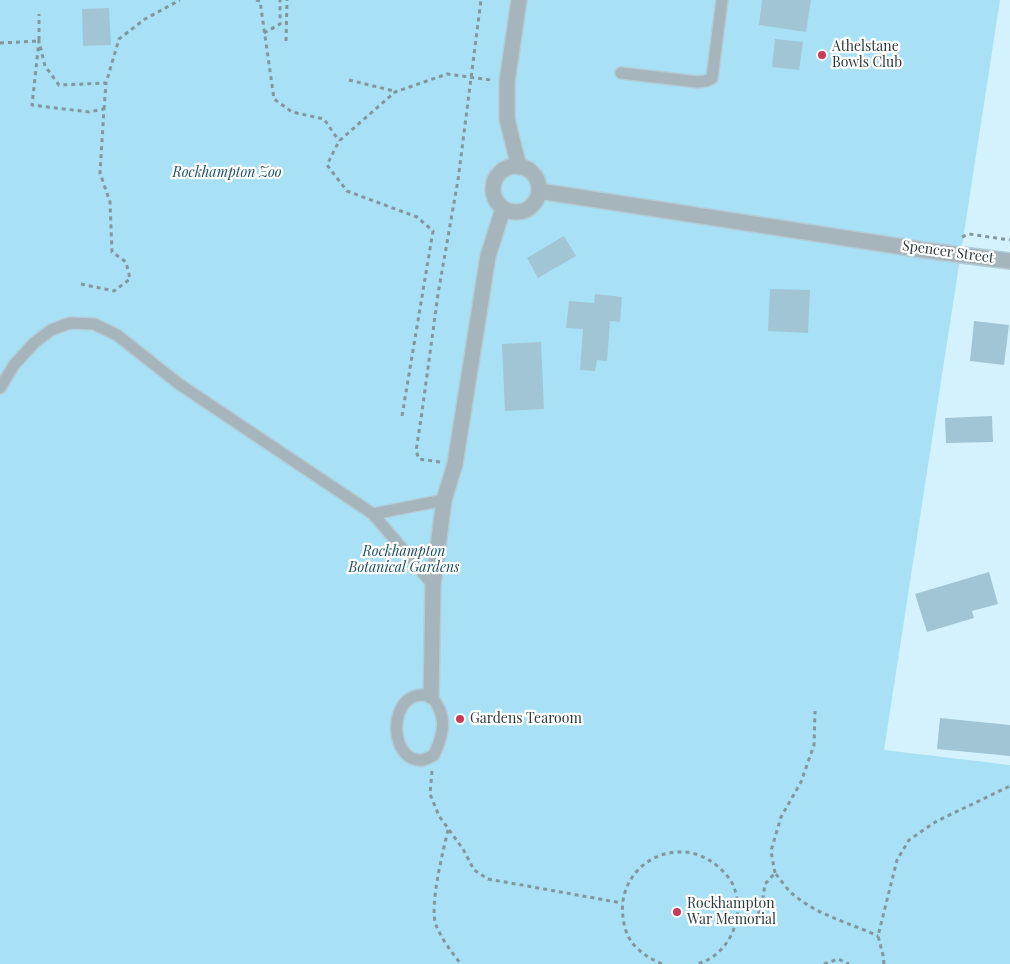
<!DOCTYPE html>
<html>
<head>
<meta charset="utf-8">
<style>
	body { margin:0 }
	canvas { display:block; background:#d4f2fe }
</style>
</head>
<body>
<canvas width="1010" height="964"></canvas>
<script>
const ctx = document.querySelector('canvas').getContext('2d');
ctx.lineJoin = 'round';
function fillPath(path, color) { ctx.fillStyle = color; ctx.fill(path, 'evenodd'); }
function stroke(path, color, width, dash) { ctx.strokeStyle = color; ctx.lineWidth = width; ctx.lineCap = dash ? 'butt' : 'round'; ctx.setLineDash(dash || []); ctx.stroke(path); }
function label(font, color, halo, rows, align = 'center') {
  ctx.font = font + ' "Playfair Display",serif'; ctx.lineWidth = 4.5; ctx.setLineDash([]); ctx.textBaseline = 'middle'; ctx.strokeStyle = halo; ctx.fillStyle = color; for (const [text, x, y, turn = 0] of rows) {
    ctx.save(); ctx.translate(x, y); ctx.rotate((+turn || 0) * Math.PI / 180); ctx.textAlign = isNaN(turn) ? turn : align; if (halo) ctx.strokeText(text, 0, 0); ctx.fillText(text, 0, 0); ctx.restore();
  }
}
fillPath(new Path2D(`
	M 0,0 L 1000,0 L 884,750 L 1010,765 L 1010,964 L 0,964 Z`), '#a8e0f6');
fillPath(new Path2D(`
	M 762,0 L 811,0 L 806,32 L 759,25 Z
	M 109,8 L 111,45 L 83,46 L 82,9 Z
	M 775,39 L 803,42 L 799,70 L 772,67 Z
	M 564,236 L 576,256 L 538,278 L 527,258 Z
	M 770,289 L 810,290 L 808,333 L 768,331 Z
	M 595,294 L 622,297 L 620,322 L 610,321 L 607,361 L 597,360 L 595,371 L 580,370 L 583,329 L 566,328 L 569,301 L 594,303 Z
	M 974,321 L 1009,325 L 1004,365 L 970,361 Z
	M 541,342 L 544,409 L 505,411 L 502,344 Z
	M 992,416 L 993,442 L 946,443 L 945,418 Z
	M 989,572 L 998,604 L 972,611 L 974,618 L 927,632 L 915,594 Z
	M 940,718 L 1010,725 L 1010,756 L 937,749 Z`), '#a1c5d4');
const lane = new Path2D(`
	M 621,73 L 698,82 L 706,81 L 712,78 L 722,0
	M 0,388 L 14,365 L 34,343 L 51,330 L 70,323 L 94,324 L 117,335 L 179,384 L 373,514 L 433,585
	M 373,514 L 444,500
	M 422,695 L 431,696 C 448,716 444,733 434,755 C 430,757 426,759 423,760 C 393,763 388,710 411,698 C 414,696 419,695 422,695 Z`);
const street = new Path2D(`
	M 519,0 L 507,82 L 507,119 L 519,167
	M493 189a23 23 0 1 1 46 0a23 23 0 1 1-46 0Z
	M 539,191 L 923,250 L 1010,261
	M 431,696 L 433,585 L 444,500 L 455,464 L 488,256 L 503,209`);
stroke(lane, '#b2cdd8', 14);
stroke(street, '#b2cdd8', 18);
stroke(new Path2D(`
	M 256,0 L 260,1 L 274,99 L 292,112 L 324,119 L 339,141
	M 264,33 L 280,24 L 280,0
	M 286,41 L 287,0
	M 0,43 L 39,41 L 39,14
	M 349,80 L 394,91
	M 104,109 L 106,83
	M 962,237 L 969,234 L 1010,240
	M 81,284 L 114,291 L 130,279 L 126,262 L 112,252 L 110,202 L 100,173 L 104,109 L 89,112 L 32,105 L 39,41 L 45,66 L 59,85 L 106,83 L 119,39 L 145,19 L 180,0
	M 402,416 L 433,231 L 417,217 L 347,191 L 327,165 L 339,141 L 395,92 L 447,74 L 491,80
	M 440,462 L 419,459 L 416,451 L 422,412 L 438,294 L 458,180 L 481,0
	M 432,771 L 430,794 L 439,816 L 463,849 L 474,870 L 488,879 L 622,903
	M 448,830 C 443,851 429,907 436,925 C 441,938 452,953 461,964
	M 775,873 L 771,851 L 781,817 L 801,782 L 814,745 L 815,711
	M 736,921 L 747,921 L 761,911 L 765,884 L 775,873 C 781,880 787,890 795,896 C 820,916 850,923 878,936
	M 662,964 C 651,959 642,954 634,945 C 627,937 624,927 623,917 C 618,881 647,850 684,852 C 692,852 702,856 709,860 C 717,865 725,872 731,881 C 748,912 731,955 697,964
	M 824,964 L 838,959 L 849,964
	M 884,964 L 883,955 L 878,936 L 897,860 L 909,840 L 937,821 L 1010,786`), '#8097a0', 3, [4, 4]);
stroke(lane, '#a5b5bb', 11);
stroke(street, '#a5b5bb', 15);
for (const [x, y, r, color] of [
	[822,55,5,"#cb3b57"],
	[460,719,5,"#cb3b57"],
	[677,912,5,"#cb3b57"]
]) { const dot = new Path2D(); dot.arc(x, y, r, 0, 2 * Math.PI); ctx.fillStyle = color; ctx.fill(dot); stroke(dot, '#fff', 2); }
label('14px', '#2a393f', '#fff', [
	["Athelstane",832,47],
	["Bowls Club",832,63],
	["Gardens Tearoom",470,719],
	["Rockhampton",687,904],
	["War Memorial",687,920]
], 'left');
label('italic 14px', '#1b4f61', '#fff', [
	["Rockhampton Zoo",227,173],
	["Rockhampton",404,552],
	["Botanical Gardens",404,568]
]);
label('14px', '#2a393f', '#fff', [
	["Spencer Street",948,252,8]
]);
</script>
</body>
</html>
